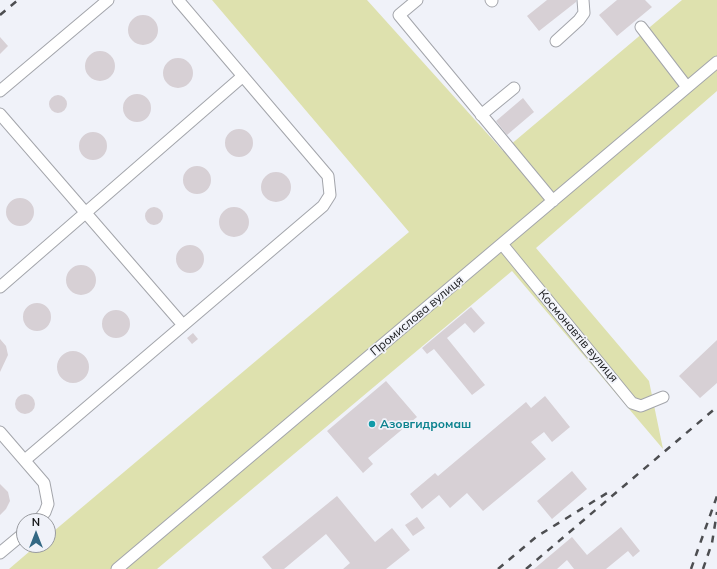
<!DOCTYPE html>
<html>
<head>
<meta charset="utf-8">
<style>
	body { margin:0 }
	#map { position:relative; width:717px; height:569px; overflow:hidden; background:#f0f2f9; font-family:Mulish,sans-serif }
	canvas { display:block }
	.north { position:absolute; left:16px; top:513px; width:40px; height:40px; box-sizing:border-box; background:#f0f2f9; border:1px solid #989a9f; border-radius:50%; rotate:0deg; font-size:11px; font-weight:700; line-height:16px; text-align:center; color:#141517 }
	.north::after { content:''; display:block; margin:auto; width:14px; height:18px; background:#336884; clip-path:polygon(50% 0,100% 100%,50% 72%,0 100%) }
</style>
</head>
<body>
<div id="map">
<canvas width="717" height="569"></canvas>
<div class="north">N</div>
</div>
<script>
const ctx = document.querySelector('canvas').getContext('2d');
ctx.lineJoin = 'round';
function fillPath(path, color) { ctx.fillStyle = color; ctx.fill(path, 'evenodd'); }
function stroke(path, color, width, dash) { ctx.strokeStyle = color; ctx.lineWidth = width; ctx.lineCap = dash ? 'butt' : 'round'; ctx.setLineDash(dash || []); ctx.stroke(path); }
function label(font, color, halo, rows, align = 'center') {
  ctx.font = font + ' Mulish,sans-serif'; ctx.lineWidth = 3.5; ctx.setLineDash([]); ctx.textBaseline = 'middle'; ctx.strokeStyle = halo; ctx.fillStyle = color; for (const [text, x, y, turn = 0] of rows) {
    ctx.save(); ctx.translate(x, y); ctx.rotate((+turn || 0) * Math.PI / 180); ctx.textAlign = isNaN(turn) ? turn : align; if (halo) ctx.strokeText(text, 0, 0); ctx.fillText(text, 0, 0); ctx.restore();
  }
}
fillPath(new Path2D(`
	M 212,0 L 367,0 L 503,151 L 682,0 L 717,0 L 717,91 L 536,248 L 649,381 L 663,449 L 512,271 L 157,569 L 9,569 L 37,545 L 48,545 L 48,536 L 409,232 Z`), '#dee1ae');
fillPath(new Path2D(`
	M 547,0 L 576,0 L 576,2 L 539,31 L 527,16 Z
	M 617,0 L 645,0 L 652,7 L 617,36 L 599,15 Z
	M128 30a15 15 0 1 1 30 0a15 15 0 1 1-30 0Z
	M 0,37 L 8,46 L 0,54 Z
	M85 66a15 15 0 1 1 30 0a15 15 0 1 1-30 0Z
	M163 73a15 15 0 1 1 30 0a15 15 0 1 1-30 0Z
	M123 108a14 14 0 1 1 28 0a14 14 0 1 1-28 0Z
	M49 104a9 9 0 1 1 18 0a9 9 0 1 1-18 0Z
	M 523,98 L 534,112 L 507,135 L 496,121 Z
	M225 143a14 14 0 1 1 28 0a14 14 0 1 1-28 0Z
	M79 146a14 14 0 1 1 28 0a14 14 0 1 1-28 0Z
	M183 180a14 14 0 1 1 28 0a14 14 0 1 1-28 0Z
	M261 187a15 15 0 1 1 30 0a15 15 0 1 1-30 0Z
	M6 212a14 14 0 1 1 28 0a14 14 0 1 1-28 0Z
	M145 216a9 9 0 1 1 18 0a9 9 0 1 1-18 0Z
	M219 222a15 15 0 1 1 30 0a15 15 0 1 1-30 0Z
	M176 259a14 14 0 1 1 28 0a14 14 0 1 1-28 0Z
	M66 280a15 15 0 1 1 30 0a15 15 0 1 1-30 0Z
	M23 317a14 14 0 1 1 28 0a14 14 0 1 1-28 0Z
	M 471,307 L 485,323 L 474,333 L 465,323 L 447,338 L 485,385 L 472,395 L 434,349 L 427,354 L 422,348 Z
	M102 324a14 14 0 1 1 28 0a14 14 0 1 1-28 0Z
	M 193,333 L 198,339 L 192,344 L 187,338 Z
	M 0,339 L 6,346 L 8,355 L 0,372 Z
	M 717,340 L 717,383 L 700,398 L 679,376 Z
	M57 367a16 16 0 1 1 32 0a16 16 0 1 1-32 0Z
	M 386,381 L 417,417 L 368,458 L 373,464 L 363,473 L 327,431 Z
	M15 404a10 10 0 1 1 20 0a10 10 0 1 1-20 0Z
	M 545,396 L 570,427 L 552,442 L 544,432 L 531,442 L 546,459 L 483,511 L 467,493 L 450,508 L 439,495 L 422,509 L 410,494 L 435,473 L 438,476 L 526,402 L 531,408 Z
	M 572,471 L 587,489 L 552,519 L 537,501 Z
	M 0,484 L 8,492 L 10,501 L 6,509 L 0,515 Z
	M 337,496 L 375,542 L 392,528 L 410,550 L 386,569 L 343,569 L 350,563 L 326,534 L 284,569 L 272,569 L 262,557 Z
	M 417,517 L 425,528 L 413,536 L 405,525 Z
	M 621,527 L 640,551 L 633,557 L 628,551 L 606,569 L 574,569 L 567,560 L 557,569 L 534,569 L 572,537 L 587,555 Z`), '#d7d0d5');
const minor = new Path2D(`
	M 417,0 L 399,15 L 553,201
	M 491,0 L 492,1
	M 641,27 L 687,87
	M 556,41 L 579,20 L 584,13 L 583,0
	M 0,91 L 108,0
	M 0,114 L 183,325
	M 481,115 L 514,88
	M 502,244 L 632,403 L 641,406 L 663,397
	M 0,287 L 243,76
	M 0,432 L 44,483 L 48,504 L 45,512 L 38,521
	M 25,460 L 323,206 L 330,195 L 328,176 L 178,0
	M 0,553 L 24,533
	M 117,569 L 717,62`);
stroke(minor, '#a3a5ab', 13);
stroke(minor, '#fff', 11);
stroke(new Path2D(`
	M 0,15 L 18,0
	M 498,569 L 536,537 L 612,490
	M 526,569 L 717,407
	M 691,569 L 717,496
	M 703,569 L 712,543 L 717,512`), '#4d4e51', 2.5, [7, 7]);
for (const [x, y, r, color] of [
	[372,424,4,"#0f9aa8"]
]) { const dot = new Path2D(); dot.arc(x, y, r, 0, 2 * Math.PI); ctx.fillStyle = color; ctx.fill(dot); stroke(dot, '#f0f2f9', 1.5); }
label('12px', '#141517', '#f0f2f9', [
	["Промислова вулиця",417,316,-40],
	["Космонавтів вулиця",578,336,50]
]);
label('bold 12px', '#0d838f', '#f0f2f9', [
	["Азовгидромаш",380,424]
], 'left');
</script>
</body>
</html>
